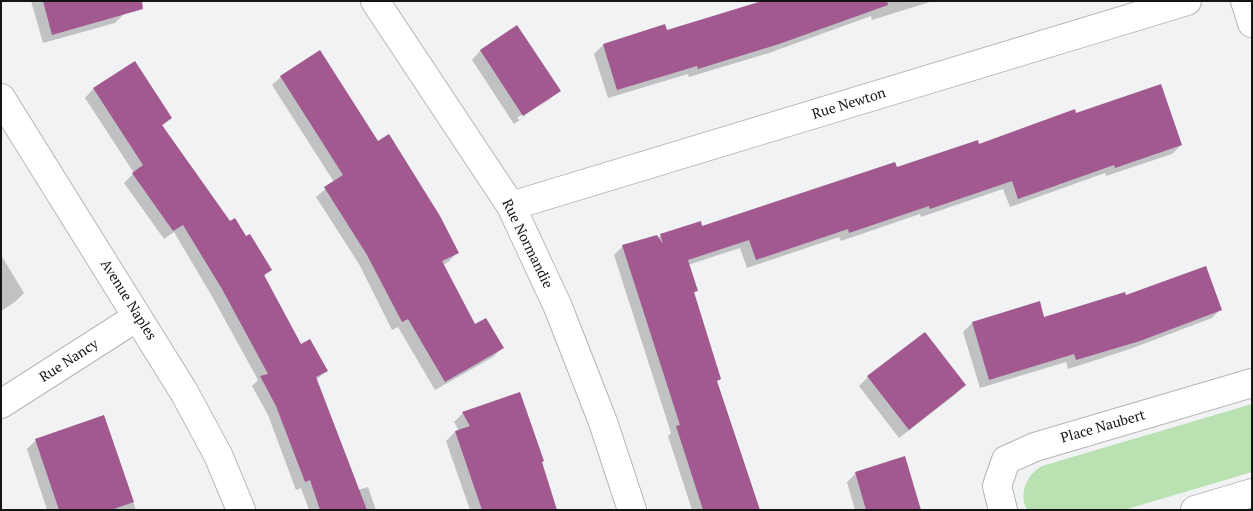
<!DOCTYPE html>
<html>
<head>
<meta charset="utf-8">
<style>
	body { margin:0 }
	#map { position:relative; width:1253px; height:511px; overflow:hidden; background:#f1f2f4; font-family:"PT Serif",serif }
	canvas { display:block }
	.frame { position:absolute; inset:0; border:2px solid #141415; pointer-events:none }
</style>
</head>
<body>
<div id="map">
<canvas width="1253" height="511"></canvas>
<div class="frame"></div>
</div>
<script>
const ctx = document.querySelector('canvas').getContext('2d');
ctx.lineJoin = 'round';
function fillPath(path, color) { ctx.fillStyle = color; ctx.fill(path, 'evenodd'); }
function stroke(path, color, width, dash) { ctx.strokeStyle = color; ctx.lineWidth = width; ctx.lineCap = dash ? 'butt' : 'round'; ctx.setLineDash(dash || []); ctx.stroke(path); }
function label(font, color, halo, rows, align = 'center') {
  ctx.font = font + ' "PT Serif",serif'; ctx.lineWidth = 4; ctx.setLineDash([]); ctx.textBaseline = 'middle'; ctx.strokeStyle = halo; ctx.fillStyle = color; for (const [text, x, y, turn = 0] of rows) {
    ctx.save(); ctx.translate(x, y); ctx.rotate((+turn || 0) * Math.PI / 180); ctx.textAlign = isNaN(turn) ? turn : align; if (halo) ctx.strokeText(text, 0, 0); ctx.fillText(text, 0, 0); ctx.restore();
  }
}
fillPath(new Path2D(`
	M 1252,404 L 1252,472 L 1124,510 L 1027,510 C 1018,494 1027,474 1042,466 Z`), '#b9e1b2');
fillPath(new Path2D(`
	M 31,1 L 120,1 L 124,14 L 115,23 L 43,43 Z
	M 766,1 L 933,1 L 872,20 L 871,16 L 769,53 L 689,77 L 688,74 L 608,98 L 594,54 L 603,45 L 666,31 Z
	M 516,27 L 559,90 L 550,99 L 514,124 L 472,60 L 480,51 ZM 551,96 L 551,99 L 519,120 L 517,118 Z
	M 134,63 L 170,118 L 162,126 L 230,223 L 270,270 L 264,276 L 300,345 L 326,371 L 315,381 L 358,490 L 368,487 L 376,510 L 309,510 L 301,488 L 296,490 L 268,415 L 252,386 L 258,380 L 213,298 L 174,232 L 164,239 L 124,183 L 134,173 L 85,98 L 93,89 Z
	M 281,77 L 377,142 L 457,253 L 448,262 L 443,265 L 474,326 L 502,348 L 493,357 L 435,390 L 398,327 L 392,330 L 359,264 L 316,197 L 334,182 L 272,85 Z
	M 1075,115 L 1181,145 L 1172,154 L 1106,176 L 1105,173 L 1010,207 L 1003,189 L 921,217 L 920,214 L 841,241 L 839,237 L 747,268 L 740,248 L 688,265 L 696,291 L 693,294 L 720,379 L 716,382 L 759,510 L 692,510 L 668,436 L 671,433 L 614,255 L 623,246 L 658,238 L 661,235 L 702,227 L 978,145 Z
	M 1,255 L 24,293 L 15,302 L 1,311 Z
	M 1039,303 L 1044,318 L 1221,309 L 1212,318 L 1130,349 L 1068,369 L 1066,362 L 980,388 L 963,332 L 972,323 Z
	M 868,377 L 964,385 L 956,394 L 899,438 L 859,386 Z
	M 463,413 L 541,463 L 556,510 L 470,510 L 446,441 L 455,432 L 459,431 L 454,422 Z
	M 104,417 L 136,510 L 47,510 L 27,449 L 36,440 Z
	M 856,473 L 920,510 L 855,510 L 847,482 Z`), '#0003');
fillPath(new Path2D(`
	M 43,1 L 142,1 L 143,9 L 52,35 Z
	M 762,1 L 887,1 L 888,5 L 779,44 L 698,69 L 697,66 L 617,90 L 603,44 L 665,24 L 667,30 Z
	M 517,25 L 561,91 L 523,116 L 480,50 Z
	M 320,50 L 378,141 L 389,134 L 440,216 L 459,253 L 442,261 L 475,324 L 486,318 L 504,348 L 445,382 L 408,319 L 402,322 L 367,255 L 324,187 L 343,175 L 280,76 Z
	M 135,61 L 172,118 L 162,125 L 230,221 L 235,218 L 246,236 L 250,234 L 272,270 L 264,275 L 301,344 L 310,339 L 328,371 L 316,377 L 367,510 L 320,510 L 310,480 L 305,482 L 276,406 L 260,376 L 268,374 L 222,289 L 183,225 L 173,231 L 132,173 L 143,165 L 93,88 Z
	M 1161,84 L 1182,145 L 1115,168 L 1114,165 L 1018,199 L 1012,181 L 930,209 L 929,206 L 849,233 L 848,229 L 756,260 L 749,240 L 688,260 L 698,291 L 694,292 L 721,379 L 717,381 L 760,510 L 703,510 L 676,426 L 680,425 L 622,245 L 657,235 L 663,244 L 660,234 L 701,221 L 702,226 L 895,162 L 897,167 L 978,140 L 979,144 L 1075,109 L 1076,113 Z
	M 1206,266 L 1222,310 L 1140,341 L 1076,360 L 1074,354 L 989,380 L 972,322 L 1040,301 L 1044,317 L 1125,292 L 1126,295 Z
	M 925,332 L 966,385 L 909,430 L 867,376 Z
	M 520,392 L 544,461 L 542,462 L 557,510 L 482,510 L 455,431 L 470,426 L 462,412 Z
	M 104,415 L 134,502 L 111,510 L 59,510 L 35,439 Z
	M 905,456 L 921,510 L 866,510 L 855,472 Z`), '#a15990');
const minor = new Path2D(`
	M 375,1 L 511,206 L 558,307 L 603,422 L 632,510
	M 1245,1 L 1252,23
	M 511,206 L 1187,1
	M 1,404 L 137,317
	M 1003,510 L 997,486 L 1006,460 L 1035,447 L 1252,383
	M 1195,510 L 1252,493`);
const tertiary = new Path2D(`
	M 1,98 L 184,392 L 218,455 L 241,510`);
stroke(minor, '#b5b5b8', 30);
stroke(tertiary, '#b5b5b8', 30);
stroke(minor, '#fff', 28);
stroke(tertiary, '#fff', 28);
label('14px', '#141415', '#fff', [
	["Rue Newton",849,104,-17],
	["Rue Normandie",527,244,64],
	["Avenue Naples",128,300,58],
	["Rue Nancy",69,361,-33],
	["Place Naubert",1103,427,-16]
]);
</script>
</body>
</html>
